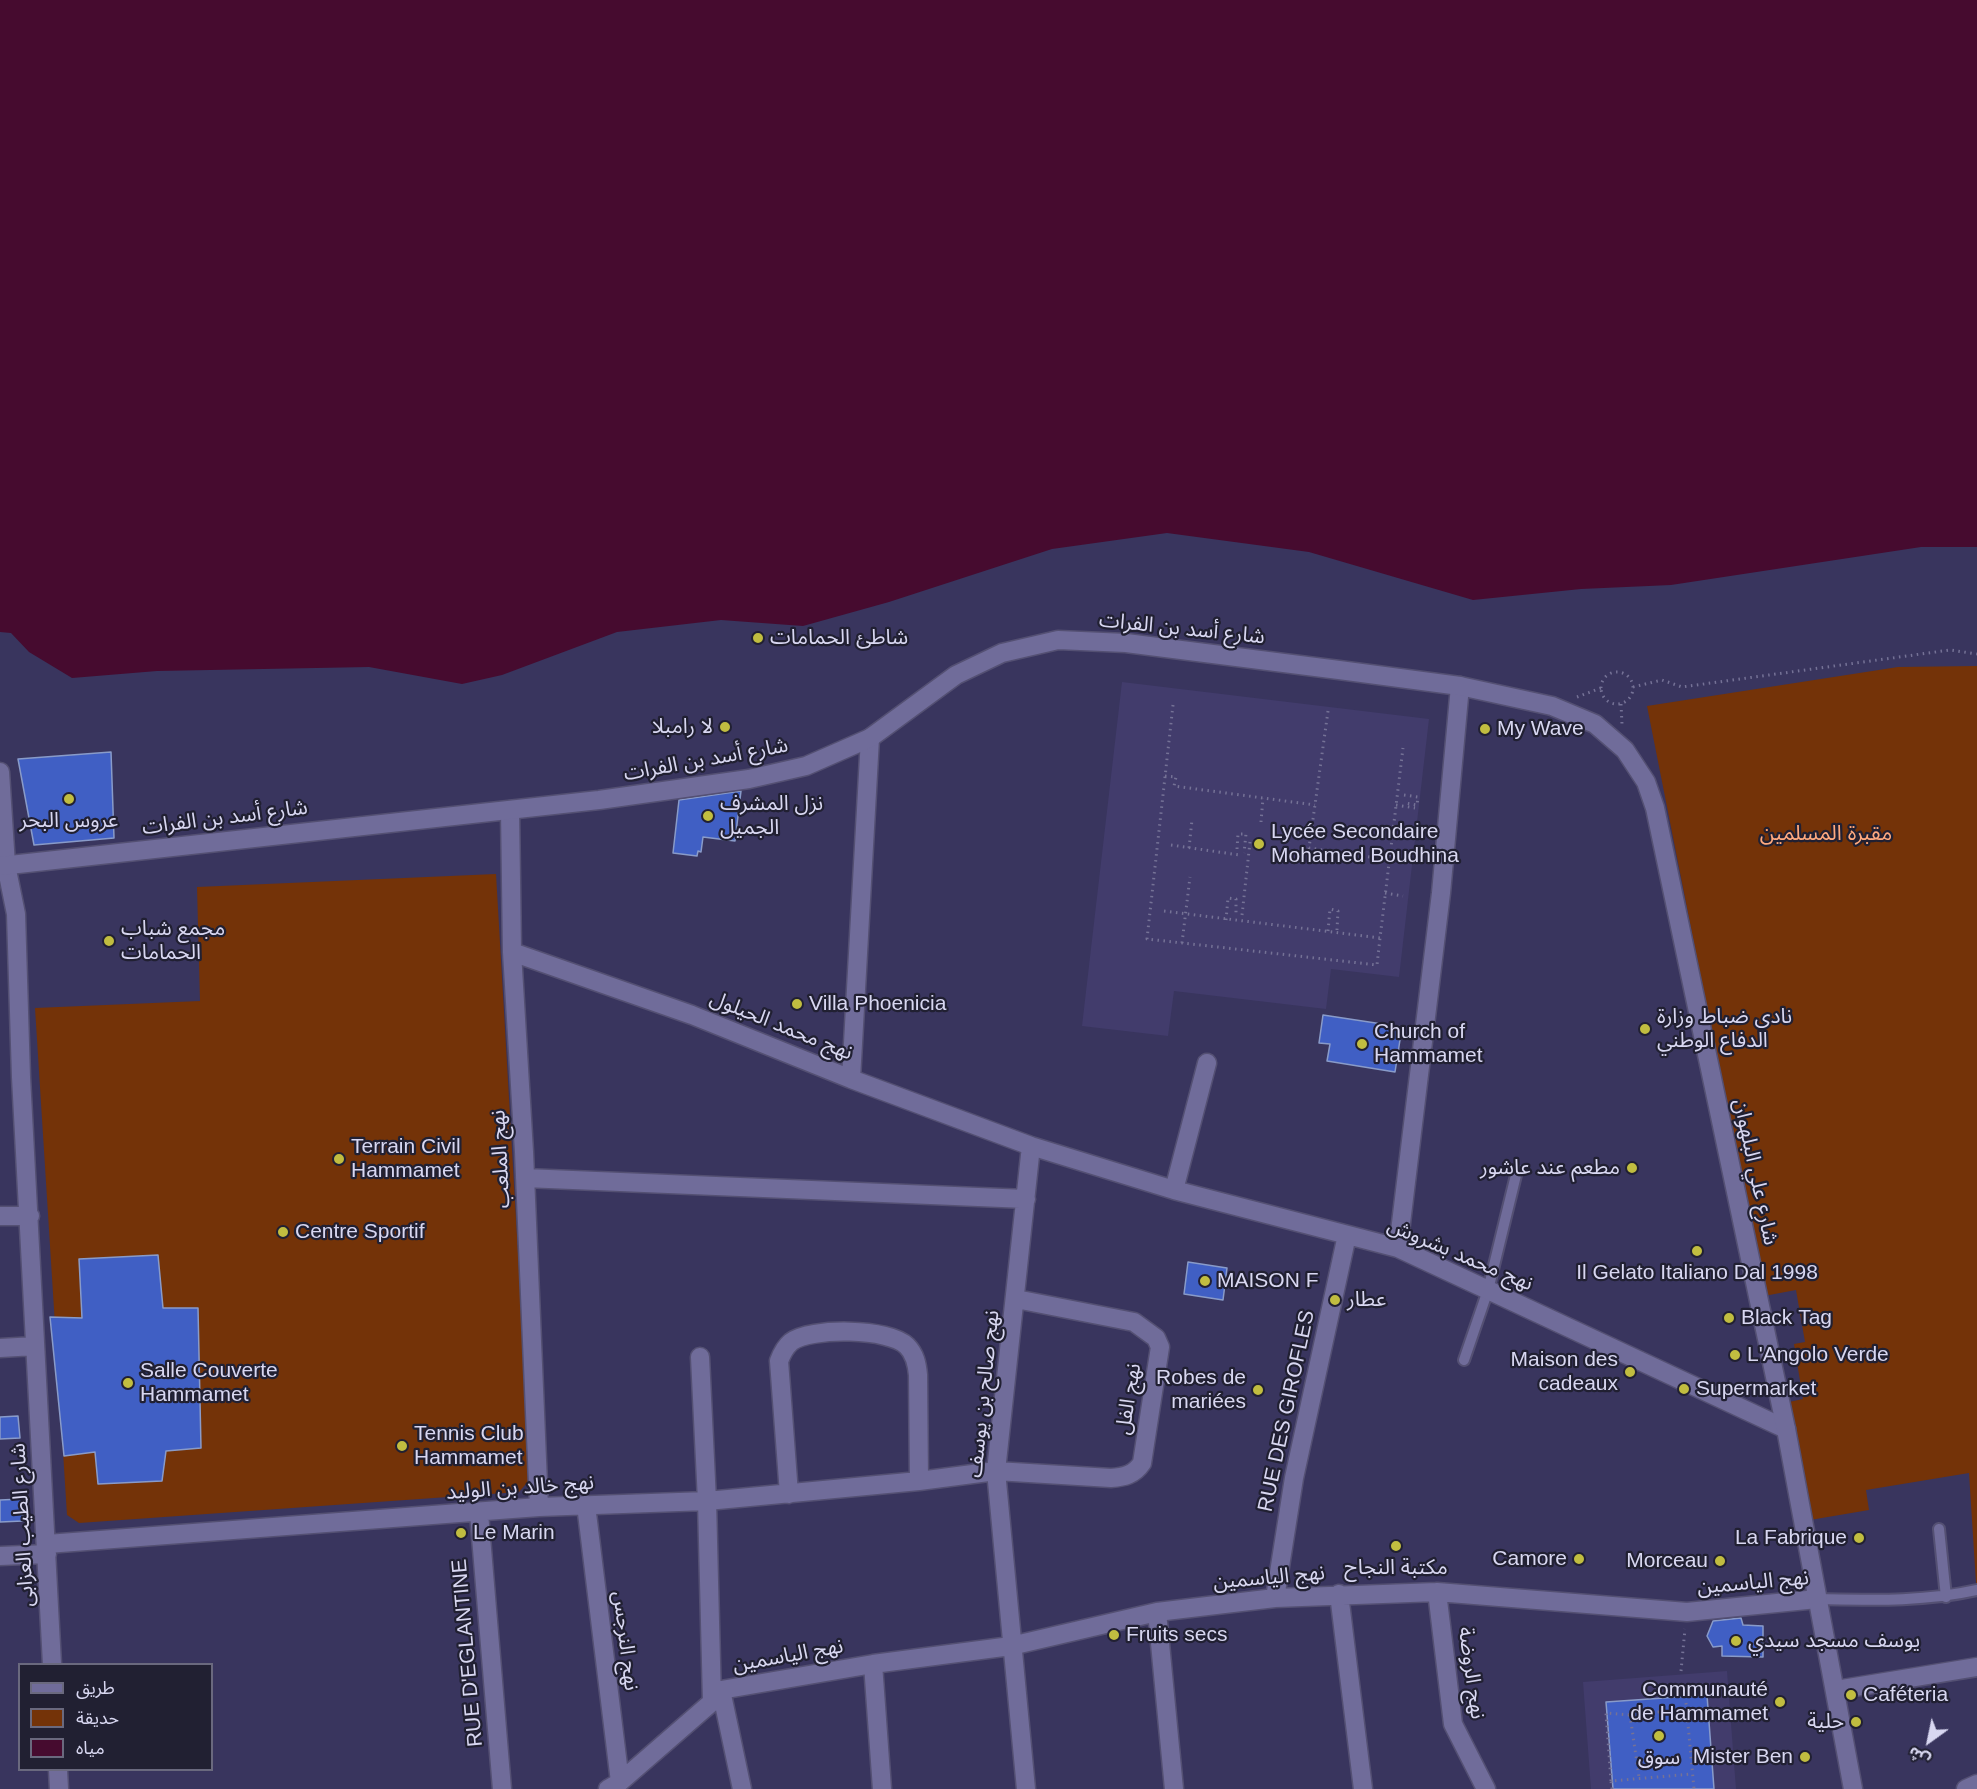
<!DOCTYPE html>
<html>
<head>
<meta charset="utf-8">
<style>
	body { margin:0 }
	#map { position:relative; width:1977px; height:1789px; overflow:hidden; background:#39355e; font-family:Arial,"Noto Sans Arabic",sans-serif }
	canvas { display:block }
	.legend { position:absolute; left:18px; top:1663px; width:195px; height:108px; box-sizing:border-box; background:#212032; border:2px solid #6a697e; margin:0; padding:8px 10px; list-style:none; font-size:18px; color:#d8d7f1 }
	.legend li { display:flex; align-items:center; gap:12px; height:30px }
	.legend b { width:30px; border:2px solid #6a697e }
	.north { position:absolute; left:1899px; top:1711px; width:60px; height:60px; -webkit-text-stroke:4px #212032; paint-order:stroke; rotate:213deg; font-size:16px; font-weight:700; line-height:24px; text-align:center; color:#d8d7f1 }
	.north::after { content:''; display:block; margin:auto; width:21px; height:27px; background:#d8d7f1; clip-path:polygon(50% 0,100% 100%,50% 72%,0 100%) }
</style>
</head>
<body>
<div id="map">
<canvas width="1977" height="1789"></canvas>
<ul class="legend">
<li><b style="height:8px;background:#706c9a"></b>طريق</li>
<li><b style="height:16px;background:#743308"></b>حديقة</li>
<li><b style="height:16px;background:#460b2f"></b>مياه</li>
</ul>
<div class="north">ش</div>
</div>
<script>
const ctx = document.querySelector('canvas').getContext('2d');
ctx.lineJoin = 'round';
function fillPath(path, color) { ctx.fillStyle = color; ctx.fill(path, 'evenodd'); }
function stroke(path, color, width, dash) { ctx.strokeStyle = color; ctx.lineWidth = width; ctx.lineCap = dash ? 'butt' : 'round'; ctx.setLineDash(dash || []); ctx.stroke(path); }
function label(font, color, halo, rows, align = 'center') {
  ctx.font = font + ' Arial,"Noto Sans Arabic",sans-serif'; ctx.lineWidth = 4.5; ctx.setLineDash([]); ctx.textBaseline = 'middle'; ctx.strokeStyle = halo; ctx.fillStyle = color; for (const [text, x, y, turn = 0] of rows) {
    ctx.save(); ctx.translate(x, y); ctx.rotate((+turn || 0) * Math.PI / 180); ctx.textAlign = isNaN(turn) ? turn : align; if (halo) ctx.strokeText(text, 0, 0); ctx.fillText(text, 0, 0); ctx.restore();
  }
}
fillPath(new Path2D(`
	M 1122,682 L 1429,719 L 1399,977 L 1331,969 L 1326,1009 L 1174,991 L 1168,1036 L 1082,1026 Z
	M 1727,1671 L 1736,1789 L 1591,1789 L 1583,1682 Z`), '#423c6c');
fillPath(new Path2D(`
	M 1977,666 L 1977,1583 L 1976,1583 L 1969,1473 L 1866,1490 L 1869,1510 L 1810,1520 L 1789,1402 L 1803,1399 L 1794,1344 L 1805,1342 L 1796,1290 L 1764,1296 L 1647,706 L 1898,667 Z
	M 496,874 L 531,1478 L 519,1492 L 79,1523 L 67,1515 L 35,1008 L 200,1001 L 197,887 Z`), '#743308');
fillPath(new Path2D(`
	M 0,0 L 1977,0 L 1977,547 L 1921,547 L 1671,585 L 1581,589 L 1473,600 L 1309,552 L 1167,533 L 1052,549 L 889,602 L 803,626 L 721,620 L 617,632 L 502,675 L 462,684 L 369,667 L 157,671 L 72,678 L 29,652 L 11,633 L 0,632 Z`), '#460b2f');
const building = new Path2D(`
	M 111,752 L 114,838 L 34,845 L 18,759 Z
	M 741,791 L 735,841 L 703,837 L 701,852 L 698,851 L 697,856 L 673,853 L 679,800 Z
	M 1323,1015 L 1402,1027 L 1395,1072 L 1327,1061 L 1330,1044 L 1319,1043 Z
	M 158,1255 L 163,1308 L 198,1308 L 201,1448 L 166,1451 L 162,1481 L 98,1484 L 95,1452 L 64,1456 L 50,1317 L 82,1318 L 79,1259 Z
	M 1188,1262 L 1227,1268 L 1223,1300 L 1184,1294 Z
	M 18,1416 L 20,1438 L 0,1439 L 0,1417 Z
	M 22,1499 L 23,1521 L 0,1522 L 0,1500 Z
	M 1741,1618 L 1743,1625 L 1763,1626 L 1763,1657 L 1722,1656 L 1722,1646 L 1713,1647 L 1707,1636 L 1713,1621 Z
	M 1707,1695 L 1714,1789 L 1613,1789 L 1606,1702 Z`);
fillPath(building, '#405fc4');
stroke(building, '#899bc9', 1.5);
const lane = new Path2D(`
	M 1464,1360 L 1488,1290 L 1517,1171
	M 1939,1529 L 1946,1597
	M 1817,1599 C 1871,1600 1924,1602 1977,1590`);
const street = new Path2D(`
	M 0,772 L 6,865 L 16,914 L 21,1077 L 52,1664
	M 510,810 L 512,952 L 524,1152 L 539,1507
	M 512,952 L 692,1015 L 851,1079 L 1031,1146 L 1174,1190 L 1398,1248 L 1786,1429
	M 851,1079 L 870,738
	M 525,1178 L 1026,1199
	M 1174,1190 L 1207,1063
	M 0,1216 L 30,1216
	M 1398,1248 L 1441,893 L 1460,686
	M 0,1348 L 35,1346
	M 700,1357 L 707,1501 L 712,1702
	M 789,1494 L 779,1361 C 782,1353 785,1347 791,1342 C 810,1327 890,1328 907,1346 C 915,1354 917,1364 918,1375 L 919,1481
	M 586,1505 L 620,1782
	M 479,1513 L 502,1789
	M 47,1544 L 539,1507 L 707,1501 L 919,1481 L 996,1471 L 1111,1478 C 1124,1477 1134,1475 1142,1463 L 1160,1347 L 1156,1338 L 1134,1322 L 1016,1299
	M 0,1556 L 47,1554
	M 1437,1592 L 1453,1724 L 1486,1789
	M 1339,1594 L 1363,1789
	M 1275,1598 L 1294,1478 L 1347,1235
	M 1157,1612 L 1174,1789
	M 873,1664 L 882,1789
	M 721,1690 L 742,1789
	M 1836,1690 L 1977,1667
	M 58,1770 L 59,1789
	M 608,1789 L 620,1782 L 712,1702 L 721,1690 L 873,1664 L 1011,1646 L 1157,1612 L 1275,1598 L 1437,1592 L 1687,1612 L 1817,1599
	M 1026,1789 L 996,1471 L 1031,1146`);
const secondary = new Path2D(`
	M 0,866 L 599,800 L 749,779 L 806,766 L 870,738 L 956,675 L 1002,653 L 1058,640 L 1126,643 L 1339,670 L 1460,686 L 1552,706 L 1595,724 L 1625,750 L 1646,782 L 1655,808 L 1786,1429 L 1853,1789
	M 1966,1789 L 1977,1784`);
stroke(lane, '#545073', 14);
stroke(street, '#545073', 21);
stroke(secondary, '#545073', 21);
stroke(new Path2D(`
	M1601 688a16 16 0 1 1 32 0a16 16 0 1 1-32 0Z
	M 1633,687 L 1662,680 L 1682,687 L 1950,650 L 1977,654
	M 1577,697 L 1601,688
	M 1621,704 L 1622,724
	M 1173,705 L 1147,939 L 1377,965 L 1380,938
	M 1328,711 L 1309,848 L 1389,860
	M 1165,776 L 1176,777 L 1174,786 L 1315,805
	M 1404,795 L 1418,797 L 1417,805 L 1405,803
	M 1396,805 L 1415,808
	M 1261,822 L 1263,798
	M 1171,845 L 1239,855
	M 1189,848 L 1192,820
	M 1237,849 L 1238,834 L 1246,834 L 1244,853
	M 1385,893 L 1403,896
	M 1164,911 L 1380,938 L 1403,748
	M 1242,915 L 1250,842
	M 1226,920 L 1228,898 L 1236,899 L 1236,915
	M 1328,931 L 1330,909 L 1338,911 L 1337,930
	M 1182,943 L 1190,877
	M 1681,1671 L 1685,1629
	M 1686,1703 L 1694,1789
	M 1630,1715 L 1639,1777
	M 1611,1781 L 1606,1713 L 1630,1715 L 1686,1709
	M 1612,1789 L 1611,1781 L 1692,1774`), '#757296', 3, [1.5, 4.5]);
stroke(lane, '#706c9a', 10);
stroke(street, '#706c9a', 18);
stroke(secondary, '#706c9a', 18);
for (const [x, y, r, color] of [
	[758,638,6,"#c1bd40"],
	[725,727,6,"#c1bd40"],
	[1485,729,6,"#c1bd40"],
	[69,799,6,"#c1bd40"],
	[708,816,6,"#c1bd40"],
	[1259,844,6,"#c1bd40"],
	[109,941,6,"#c1bd40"],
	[797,1004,6,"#c1bd40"],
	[1645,1029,6,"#c1bd40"],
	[1362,1044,6,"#c1bd40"],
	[339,1159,6,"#c1bd40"],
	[1632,1168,6,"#c1bd40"],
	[283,1232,6,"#c1bd40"],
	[1697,1251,6,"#c1bd40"],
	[1205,1281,6,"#c1bd40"],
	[1335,1300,6,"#c1bd40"],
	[1729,1318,6,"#c1bd40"],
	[1735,1355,6,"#c1bd40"],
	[1630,1372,6,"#c1bd40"],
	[128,1383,6,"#c1bd40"],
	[1684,1389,6,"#c1bd40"],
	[1258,1390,6,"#c1bd40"],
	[402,1446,6,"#c1bd40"],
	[461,1533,6,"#c1bd40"],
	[1859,1538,6,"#c1bd40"],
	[1396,1546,6,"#c1bd40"],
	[1579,1559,6,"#c1bd40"],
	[1720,1561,6,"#c1bd40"],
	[1114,1635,6,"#c1bd40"],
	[1736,1641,6,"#c1bd40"],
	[1851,1695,6,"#c1bd40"],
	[1780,1702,6,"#c1bd40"],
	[1856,1722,6,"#c1bd40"],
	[1659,1736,6,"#c1bd40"],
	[1805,1757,6,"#c1bd40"]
]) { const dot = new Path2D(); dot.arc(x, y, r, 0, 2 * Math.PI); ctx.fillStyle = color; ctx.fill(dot); stroke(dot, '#212032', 2); }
label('21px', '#d8d7f1', '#212032', [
	["شارع أسد بن الفرات",1182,629,6],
	["شارع أسد بن الفرات",706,760,-10],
	["شارع أسد بن الفرات",225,818,-7],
	["نهج محمد الحيلول",781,1026,22],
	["نهج الملعب",501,1159,-93],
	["شارع علي البلهوان",1755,1172,78],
	["نهج محمد بشروش",1460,1255,23],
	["نهج صالح بن يوسف",984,1394,-84],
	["نهج الفل",1129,1399,-81],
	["RUE DES GIROFLES",1287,1411,-78],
	["نهج خالد بن الوليد",520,1488,-4],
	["شارع الطيب العزابى",23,1525,-93],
	["نهج الياسمين",1269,1578,-5],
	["نهج الياسمين",1753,1583,-5],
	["نهج النرجس",625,1641,83],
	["RUE D'EGLANTINE",468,1653,-95],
	["نهج الياسمين",788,1656,-10],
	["نهج الروضة",1471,1673,82]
]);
label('21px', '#d8d7f1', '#212032', [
	["شاطئ الحمامات",770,638],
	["لا رامبلا",713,727,"right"],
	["My Wave",1497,729],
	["نزل المشرف",720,804],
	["الجميل",720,828],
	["عروس البحر",69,821,"center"],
	["Lycée Secondaire",1271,832],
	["Mohamed Boudhina",1271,856],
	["مجمع شباب",121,929],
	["الحمامات",121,953],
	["Villa Phoenicia",809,1004],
	["نادي ضباط وزارة",1657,1017],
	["الدفاع الوطني",1657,1041],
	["Church of",1374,1032],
	["Hammamet",1374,1056],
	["Terrain Civil",351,1147],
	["Hammamet",351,1171],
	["مطعم عند عاشور",1620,1168,"right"],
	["Centre Sportif",295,1232],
	["Il Gelato Italiano Dal 1998",1697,1273,"center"],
	["MAISON F",1217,1281],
	["عطار",1347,1300],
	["Black Tag",1741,1318],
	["L'Angolo Verde",1747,1355],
	["Maison des",1618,1360,"right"],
	["cadeaux",1618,1384,"right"],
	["Salle Couverte",140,1371],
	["Hammamet",140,1395],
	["Robes de",1246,1378,"right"],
	["mariées",1246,1402,"right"],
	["Supermarket",1696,1389],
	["Tennis Club",414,1434],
	["Hammamet",414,1458],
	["Le Marin",473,1533],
	["La Fabrique",1847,1538,"right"],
	["Camore",1567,1559,"right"],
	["Morceau",1708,1561,"right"],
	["مكتبة النجاح",1396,1568,"center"],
	["Fruits secs",1126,1635],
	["يوسف مسجد سيدي",1748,1641],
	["Communauté",1768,1690,"right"],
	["de Hammamet",1768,1714,"right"],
	["Caféteria",1863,1695],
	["حلية",1844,1722,"right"],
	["Mister Ben",1793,1757,"right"],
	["سوق",1659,1758,"center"]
], 'left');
label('21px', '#ffaa7f', '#212032', [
	["مقبرة المسلمين",1826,834]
]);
</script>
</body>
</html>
